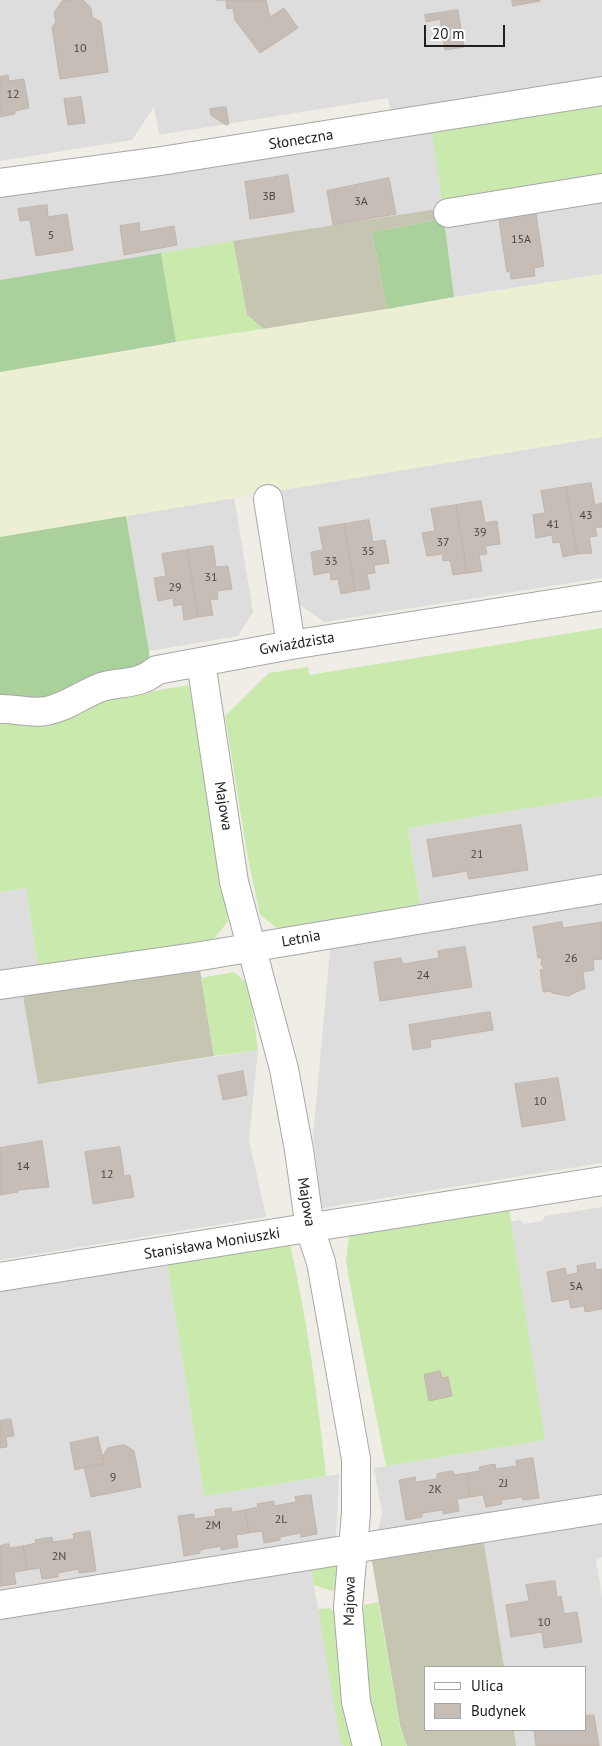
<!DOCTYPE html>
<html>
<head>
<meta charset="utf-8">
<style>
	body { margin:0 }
	#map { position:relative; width:602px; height:1746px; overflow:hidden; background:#f0ede6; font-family:"PT Sans",sans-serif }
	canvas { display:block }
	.legend { position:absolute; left:424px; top:1666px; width:162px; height:65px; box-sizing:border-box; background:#fff; border:1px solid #a6a6a6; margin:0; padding:6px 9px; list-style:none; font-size:15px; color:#202020 }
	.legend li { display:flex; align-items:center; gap:10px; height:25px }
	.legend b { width:25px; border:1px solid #a6a6a6 }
	.scale { position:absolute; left:424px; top:25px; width:81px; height:22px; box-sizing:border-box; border:2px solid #202020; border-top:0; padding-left:6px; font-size:15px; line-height:18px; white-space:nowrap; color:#202020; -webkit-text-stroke:4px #fff; paint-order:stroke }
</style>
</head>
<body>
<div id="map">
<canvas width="602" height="1746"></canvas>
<ul class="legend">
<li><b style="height:6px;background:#fff"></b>Ulica</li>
<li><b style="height:14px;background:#c5bdb6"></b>Budynek</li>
</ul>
<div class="scale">20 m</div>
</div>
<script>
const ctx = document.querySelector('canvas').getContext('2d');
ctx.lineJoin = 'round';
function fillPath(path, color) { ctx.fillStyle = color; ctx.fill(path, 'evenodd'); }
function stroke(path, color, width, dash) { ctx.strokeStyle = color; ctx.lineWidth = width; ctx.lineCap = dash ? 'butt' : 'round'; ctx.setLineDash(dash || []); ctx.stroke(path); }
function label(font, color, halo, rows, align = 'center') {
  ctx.font = font + ' "PT Sans",sans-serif'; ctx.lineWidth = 4; ctx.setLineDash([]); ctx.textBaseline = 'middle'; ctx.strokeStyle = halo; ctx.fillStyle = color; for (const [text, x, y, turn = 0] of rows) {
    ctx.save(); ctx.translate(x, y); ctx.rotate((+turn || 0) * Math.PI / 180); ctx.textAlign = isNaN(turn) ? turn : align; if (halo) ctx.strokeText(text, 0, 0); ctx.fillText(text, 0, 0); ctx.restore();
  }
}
fillPath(new Path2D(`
	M 0,0 L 602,0 L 602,85 L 392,119 L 388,98 L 159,135 L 154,107 L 132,140 L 0,161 Z
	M 431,126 L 602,182 L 602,274 L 454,297 L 443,208 L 0,280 L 0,195 Z
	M 602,437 L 602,578 L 324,622 L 300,605 L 282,490 Z
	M 234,497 L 253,612 L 238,636 L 149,651 L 126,516 Z
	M 602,796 L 602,881 L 421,909 L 408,828 Z
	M 26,888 L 38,967 L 0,973 L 0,892 Z
	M 602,896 L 602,1163 L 322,1208 L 313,1136 L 331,940 Z
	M 22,990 L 39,1084 L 258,1050 L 249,1139 L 266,1217 L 0,1260 L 0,997 Z
	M 602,1207 L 602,1557 L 596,1559 L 602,1598 L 602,1746 L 516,1746 L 514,1730 L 586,1730 L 586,1667 L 504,1667 L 483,1537 L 371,1556 L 382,1514 L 374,1468 L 544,1440 L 510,1222 L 520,1220 L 524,1224 L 542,1221 L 545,1216 Z
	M 167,1263 L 204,1496 L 339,1474 L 335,1561 L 310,1565 L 343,1746 L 0,1746 L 0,1291 Z`), '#dedddd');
fillPath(new Path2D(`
	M 443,208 L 444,219 L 372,232 L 387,309 L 263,329 L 247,315 L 233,241 Z
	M 199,963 L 214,1056 L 38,1084 L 22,990 Z
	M 483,1537 L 504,1667 L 426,1667 L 426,1730 L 514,1730 L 516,1746 L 407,1746 L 400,1726 L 371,1556 Z`), '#c5c5b2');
fillPath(new Path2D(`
	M 602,274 L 602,437 L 0,537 L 0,372 Z`), '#edefd2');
fillPath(new Path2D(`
	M 602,97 L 602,182 L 443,208 L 431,126 Z
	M 233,241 L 247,315 L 263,329 L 176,342 L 161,253 Z
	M 602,628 L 602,796 L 408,828 L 421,909 L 282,932 L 260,915 L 247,853 L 225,716 L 269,673 L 308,667 L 309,675 Z
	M 189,685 L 228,921 L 210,944 L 38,967 L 26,888 L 0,892 L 0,717 Z
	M 234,972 L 249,985 L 258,1050 L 214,1056 L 201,978 Z
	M 509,1209 L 545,1440 L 386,1466 L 349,1280 L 346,1261 L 349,1234 Z
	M 290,1244 C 307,1320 318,1398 326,1476 L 204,1496 L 167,1263 Z
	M 335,1561 L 339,1585 L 332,1591 L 314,1585 L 310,1565 Z
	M 378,1602 L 400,1726 L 407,1746 L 382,1746 C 370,1700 358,1653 364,1605 Z
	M 329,1608 L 337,1614 L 348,1730 L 354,1746 L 343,1746 L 340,1739 L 318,1609 Z`), '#caeaad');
fillPath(new Path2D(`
	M 444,219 L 454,297 L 387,309 L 372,232 Z
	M 161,253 L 176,342 L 0,372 L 0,280 Z
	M 126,516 L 149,651 L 150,671 L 52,701 L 0,698 L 0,537 Z`), '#aad09b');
const building = new Path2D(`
	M 83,0 L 91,8 L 92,17 L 101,22 L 108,72 L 60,79 L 52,27 L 56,22 L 54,13 L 62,1 Z
	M 217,0 L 266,0 L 270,17 L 284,8 L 298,28 L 260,53 L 235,20 L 233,8 L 227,9 L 226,0 Z
	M 512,0 L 540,0 L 540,1 L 513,6 Z
	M 458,10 L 464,47 L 445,50 L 440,19 L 426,22 L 425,15 Z
	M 8,75 L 9,81 L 24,79 L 29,108 L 15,111 L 15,114 L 0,117 L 0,77 Z
	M 81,97 L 85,123 L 68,125 L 64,99 Z
	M 226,107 L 229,124 L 226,125 L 211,115 L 210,109 Z
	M 288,175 L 294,212 L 250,219 L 245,182 Z
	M 389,178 L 396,214 L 333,225 L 327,191 Z
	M 47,205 L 48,217 L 67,214 L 73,250 L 36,256 L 30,220 L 20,221 L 18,209 Z
	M 535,208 L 544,266 L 534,268 L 535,276 L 511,279 L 510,271 L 507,272 L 498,214 Z
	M 139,223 L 140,232 L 174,226 L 177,245 L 124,255 L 120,226 Z
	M 591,483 L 595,505 L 602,503 L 602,527 L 595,528 L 597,536 L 589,537 L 592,553 L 577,554 L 566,487 Z
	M 566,487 L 577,554 L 563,557 L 560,542 L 553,543 L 552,535 L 536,538 L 533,515 L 545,513 L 541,491 Z
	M 481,501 L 485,523 L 497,521 L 500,544 L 485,546 L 487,554 L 479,555 L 482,571 L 467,573 L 456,505 Z
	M 456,505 L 467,573 L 453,575 L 450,560 L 443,561 L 442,554 L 427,556 L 422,533 L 435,531 L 431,509 Z
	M 369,520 L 373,542 L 385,540 L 389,563 L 374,565 L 375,573 L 367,574 L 370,589 L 355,591 L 344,524 Z
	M 344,524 L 355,591 L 341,594 L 338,579 L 331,580 L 330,572 L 314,575 L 311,552 L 323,550 L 319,528 Z
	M 213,546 L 216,567 L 228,566 L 232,589 L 217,591 L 218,599 L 210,600 L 213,615 L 198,617 L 187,550 Z
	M 187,550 L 198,617 L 184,620 L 182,604 L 174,606 L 173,598 L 158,601 L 154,578 L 166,576 L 162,554 Z
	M 521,825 L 528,870 L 469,879 L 467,871 L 433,877 L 427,840 Z
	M 562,922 L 563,928 L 602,922 L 602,959 L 593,960 L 594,970 L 583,972 L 585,988 L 568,996 L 552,993 L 551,991 L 543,992 L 540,970 L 544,969 L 541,964 L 542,958 L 538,958 L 533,927 Z
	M 465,947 L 472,987 L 380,1001 L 374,962 L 401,958 L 403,964 L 439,958 L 438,951 Z
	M 490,1012 L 493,1030 L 430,1040 L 431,1047 L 413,1050 L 409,1025 Z
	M 243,1071 L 247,1095 L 223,1100 L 218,1076 Z
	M 558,1078 L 565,1120 L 522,1127 L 515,1084 Z
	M 42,1141 L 49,1187 L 18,1190 L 18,1192 L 0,1195 L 0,1148 Z
	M 120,1147 L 124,1176 L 130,1175 L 134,1197 L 93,1204 L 85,1152 Z
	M 595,1263 L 596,1270 L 602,1269 L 602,1309 L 585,1312 L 584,1306 L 571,1308 L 569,1299 L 552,1302 L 547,1272 L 565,1268 L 567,1275 L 578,1273 L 577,1266 Z
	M 440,1371 L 442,1378 L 448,1377 L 452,1396 L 429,1401 L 424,1375 Z
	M 11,1419 L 14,1436 L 6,1437 L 7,1447 L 0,1448 L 0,1421 Z
	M 98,1437 L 104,1463 L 75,1470 L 70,1443 Z
	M 125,1445 L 134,1451 L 141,1487 L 91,1497 L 84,1467 L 104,1463 L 102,1457 L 108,1448 Z
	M 533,1458 L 539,1498 L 523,1500 L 522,1497 L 501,1500 L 502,1504 L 486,1507 L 483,1495 L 470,1497 L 467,1473 L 480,1471 L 479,1467 L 495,1464 L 496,1469 L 517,1466 L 516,1461 Z
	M 453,1471 L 454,1475 L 467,1473 L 470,1497 L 457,1499 L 459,1511 L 443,1514 L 443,1510 L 422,1513 L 422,1517 L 406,1520 L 399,1480 L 415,1477 L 416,1482 L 437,1479 L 437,1474 Z
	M 311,1495 L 317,1534 L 301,1537 L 301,1533 L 280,1537 L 280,1540 L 264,1543 L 262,1531 L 249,1533 L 245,1510 L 258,1507 L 257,1504 L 274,1501 L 274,1506 L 296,1502 L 295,1497 Z
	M 231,1508 L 232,1512 L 245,1510 L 249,1533 L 236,1535 L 238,1547 L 221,1550 L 221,1546 L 200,1550 L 200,1553 L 184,1556 L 178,1516 L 194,1514 L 194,1519 L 216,1516 L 215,1510 Z
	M 90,1531 L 96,1571 L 79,1573 L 79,1569 L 58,1573 L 58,1577 L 42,1579 L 40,1568 L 27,1570 L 23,1546 L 36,1543 L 35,1540 L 52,1537 L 53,1542 L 74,1539 L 73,1534 Z
	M 9,1544 L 10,1548 L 23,1546 L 27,1570 L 14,1572 L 16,1584 L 0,1586 L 0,1546 Z
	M 555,1581 L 557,1597 L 561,1596 L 564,1614 L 577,1612 L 582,1642 L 544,1648 L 542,1632 L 511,1637 L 506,1605 L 529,1601 L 526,1585 Z
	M 594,1715 L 599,1746 L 536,1746 L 534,1730 L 586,1730 L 586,1716 Z`);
fillPath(building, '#c5bdb6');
stroke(building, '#c2b4a9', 1);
const minor = new Path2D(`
	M 0,183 L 161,161 L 602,91
	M 448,213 L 602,188
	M 268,499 L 291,645
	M 201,662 L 234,882 L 284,1069 L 299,1150 L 310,1229 L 321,1262 L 356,1459 L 356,1513 L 348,1607 L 356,1702 L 367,1746
	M 0,709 C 15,708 31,714 46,711 C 65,708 81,695 99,688 C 121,680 136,687 157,670 L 291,645 L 602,596
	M 0,985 L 195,957 L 602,889
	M 0,1277 L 602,1181
	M 0,1605 L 602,1509`);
stroke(minor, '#a7a7a7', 30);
stroke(minor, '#fff', 28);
label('12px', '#494746', null, [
	["10",80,49],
	["12",13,95],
	["3B",269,197],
	["3A",361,202],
	["5",51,236],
	["15A",521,240],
	["43",586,516],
	["41",553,525],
	["39",480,533],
	["37",443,543],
	["35",368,552],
	["33",331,562],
	["31",211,578],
	["29",175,588],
	["21",477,855],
	["26",571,959],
	["24",423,976],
	["10",540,1102],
	["14",23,1167],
	["12",107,1175],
	["5A",576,1287],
	["9",113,1478],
	["2J",503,1484],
	["2K",435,1490],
	["2L",281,1520],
	["2M",213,1526],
	["2N",59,1557],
	["10",544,1623]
]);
label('15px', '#202020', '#fff', [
	["Słoneczna",301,140,-9],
	["Gwiaździsta",297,644,-10],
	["Majowa",223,806,81],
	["Letnia",301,939,-10],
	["Majowa",306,1202,81],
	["Stanisława Moniuszki",212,1244,-9],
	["Majowa",350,1601,-89]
]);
</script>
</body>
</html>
